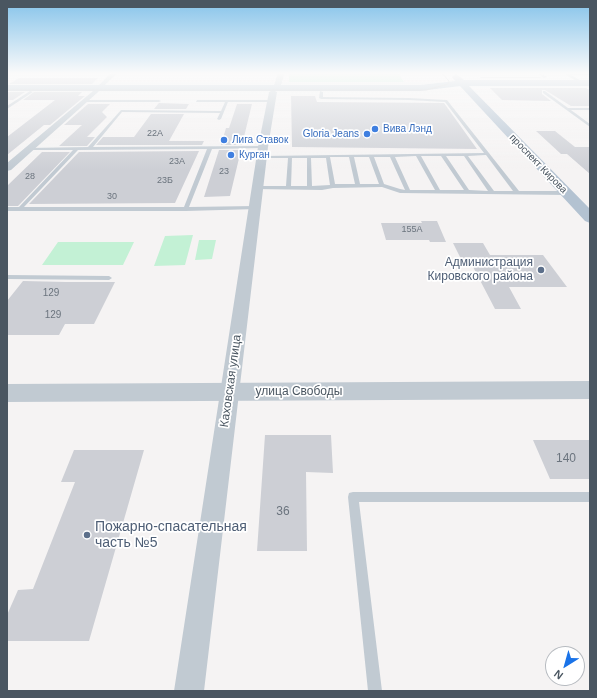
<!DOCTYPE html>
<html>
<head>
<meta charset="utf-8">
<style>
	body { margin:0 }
	#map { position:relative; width:597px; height:698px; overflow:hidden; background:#f5f3f3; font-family:Helvetica,sans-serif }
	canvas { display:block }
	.frame { position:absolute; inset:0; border:8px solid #4a5661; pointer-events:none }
	.north { position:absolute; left:545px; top:646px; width:40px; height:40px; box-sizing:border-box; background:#fff; border:1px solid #b7bbc0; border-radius:50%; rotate:217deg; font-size:11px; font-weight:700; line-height:16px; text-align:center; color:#4a5661 }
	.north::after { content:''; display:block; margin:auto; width:14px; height:18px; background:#1a73e8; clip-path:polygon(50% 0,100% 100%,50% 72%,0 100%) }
</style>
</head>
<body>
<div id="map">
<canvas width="597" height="698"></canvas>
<div class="frame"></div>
<div class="north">N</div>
</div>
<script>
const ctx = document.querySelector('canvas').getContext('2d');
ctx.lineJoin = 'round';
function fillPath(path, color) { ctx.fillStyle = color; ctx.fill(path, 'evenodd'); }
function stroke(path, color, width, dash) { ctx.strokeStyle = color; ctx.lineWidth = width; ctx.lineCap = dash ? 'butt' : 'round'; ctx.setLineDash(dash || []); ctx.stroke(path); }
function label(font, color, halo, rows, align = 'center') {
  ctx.font = font + ' Helvetica,sans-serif'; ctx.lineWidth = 3.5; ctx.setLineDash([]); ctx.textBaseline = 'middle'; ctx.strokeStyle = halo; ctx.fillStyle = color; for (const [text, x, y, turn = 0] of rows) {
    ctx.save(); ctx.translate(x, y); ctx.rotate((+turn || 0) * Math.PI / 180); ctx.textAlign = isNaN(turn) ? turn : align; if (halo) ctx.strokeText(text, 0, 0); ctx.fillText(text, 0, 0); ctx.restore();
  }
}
fillPath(new Path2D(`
	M 289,73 L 398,73 L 404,82 L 289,82 Z
	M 193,235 L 185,265 L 154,266 L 165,236 Z
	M 199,240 L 216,240 L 212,259 L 195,260 Z
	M 58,242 L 134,242 L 123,265 L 42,265 Z`), '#c3f1d5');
fillPath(new Path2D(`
	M 480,77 L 540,77 L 542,78 L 481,78 Z
	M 19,78 L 98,78 L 92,84 L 9,84 Z
	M 490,88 L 586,88 L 590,90 L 590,106 L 571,106 L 545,90 L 542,90 L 542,94 L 551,101 L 502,100 Z
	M 7,92 L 25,92 L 13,100 L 7,100 Z
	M 34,92 L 82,92 L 78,96 L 85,96 L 50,125 L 44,125 L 7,155 L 7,137 L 55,100 L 23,100 Z
	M 291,96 L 315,96 L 317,102 L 444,103 L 477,149 L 292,147 Z
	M 88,104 L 110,104 L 102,112 L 107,117 L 87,137 L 95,137 L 87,146 L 59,146 L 82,125 L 64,125 Z
	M 158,104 L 159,103 L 189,104 L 186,109 L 154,109 Z
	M 237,104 L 252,104 L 242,145 L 221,145 L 226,128 L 229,128 Z
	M 151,114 L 184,114 L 169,141 L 204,141 L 202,145 L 96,145 L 103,137 L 134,137 Z
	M 536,131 L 555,131 L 575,147 L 590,147 L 590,174 L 567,154 L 561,154 Z
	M 219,150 L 241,150 L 230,196 L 204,197 Z
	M 199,151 L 175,203 L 29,204 L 79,152 Z
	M 42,152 L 70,152 L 20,204 L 18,206 L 7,206 L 7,186 Z
	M 421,221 L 437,221 L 446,242 L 430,242 L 429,240 L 386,240 L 381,223 L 422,223 Z
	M 453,243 L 483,243 L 490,255 L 543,255 L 567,287 L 509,287 L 521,309 L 495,309 L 471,263 L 463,263 Z
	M 23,281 L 66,282 L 115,282 L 94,324 L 65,324 L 59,335 L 7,335 L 7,301 Z
	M 265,435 L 331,435 L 333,473 L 306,472 L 307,551 L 257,551 Z
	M 533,440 L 590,440 L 590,479 L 550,479 Z
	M 74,450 L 144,450 L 89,641 L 7,641 L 7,615 L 18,590 L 33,589 L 75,482 L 61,482 Z`), '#cdcfd5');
fillPath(new Path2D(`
	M 538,73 L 540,73 L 547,77 L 544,78 Z
	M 567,73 L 590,73 L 590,75 L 571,75 L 583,82 L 582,84 L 566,75 Z
	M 30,91 L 33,92 L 7,109 L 7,106 Z
	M 320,91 L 323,92 L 323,97 L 409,98 L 447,100 L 519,191 L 566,191 L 569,193 L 566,195 L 400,193 L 382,187 L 333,188 L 322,190 L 256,189 L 256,187 L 258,186 L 286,186 L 288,158 L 261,158 L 261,157 L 263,156 L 484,153 L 445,102 L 409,100 L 321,99 L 319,98 ZM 486,155 L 513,191 L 494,191 L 468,156 ZM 416,156 L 435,190 L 410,190 L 395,157 ZM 421,156 L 441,156 L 464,190 L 440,190 ZM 446,156 L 464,156 L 488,191 L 469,190 ZM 330,157 L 349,157 L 355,184 L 335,184 ZM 354,157 L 369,157 L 379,184 L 360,184 ZM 374,157 L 390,157 L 405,190 L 400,189 L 384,184 ZM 292,158 L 307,158 L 307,186 L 291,186 ZM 311,158 L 326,158 L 330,185 L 312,186 Z
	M 543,91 L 545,91 L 568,108 L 590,108 L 590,110 L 571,110 L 590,124 L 590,127 L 543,93 Z
	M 84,100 L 159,100 L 161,101 L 159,102 L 83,102 Z
	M 197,100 L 271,100 L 273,101 L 271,102 L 228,102 L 221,119 L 219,120 L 217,119 L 220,113 L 122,112 L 93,147 L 265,146 L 265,148 L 263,148 L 212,149 L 189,207 L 255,206 L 257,207 L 257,209 L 186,211 L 7,211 L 7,207 L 19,207 L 73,150 L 27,150 L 27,148 L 88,147 L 121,110 L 221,111 L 225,102 L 196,102 ZM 207,149 L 184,207 L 24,207 L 78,150 Z
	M 7,275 L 109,276 L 112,278 L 109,280 L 7,279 Z
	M 353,492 L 590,492 L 590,502 L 359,502 L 382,691 L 368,691 L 348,497 L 349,493 Z`), '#c1cad2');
fillPath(new Path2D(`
	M 111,73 L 117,73 L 97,93 L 11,170 L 7,171 L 7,163 L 93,91 Z
	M 278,73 L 284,73 L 282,83 L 278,89 L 276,90 L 273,88 Z
	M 273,90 L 277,92 L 268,147 L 204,691 L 174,691 L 258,147 L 269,92 Z`), '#c1cad2');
fillPath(new Path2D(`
	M 590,381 L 590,399 L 7,402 L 7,384 Z`), '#c1cad2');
fillPath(new Path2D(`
	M 456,74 L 464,80 L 590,80 L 590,86 L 469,86 L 590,209 L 590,223 L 585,221 L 460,86 L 420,91 L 7,91 L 7,85 L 420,85 L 455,81 L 452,77 Z`), '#b3c2d1');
stroke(new Path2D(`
	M 7,90 L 426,90 L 448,84 L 449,81 L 442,73`), '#b5b8bd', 1);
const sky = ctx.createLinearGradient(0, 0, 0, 170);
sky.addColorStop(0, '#85c3ea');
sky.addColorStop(0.43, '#fafafa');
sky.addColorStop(1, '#fafafa00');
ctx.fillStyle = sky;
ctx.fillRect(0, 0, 597, 170);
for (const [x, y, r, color] of [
	[375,129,4,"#3f7fe0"],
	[367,134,4,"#3f7fe0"],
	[224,140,4,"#3f7fe0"],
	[231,155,4,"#3f7fe0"],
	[541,270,4,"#5c6f8a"],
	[87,535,4,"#5c6f8a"]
]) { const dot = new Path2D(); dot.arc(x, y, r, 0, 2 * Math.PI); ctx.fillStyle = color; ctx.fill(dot); stroke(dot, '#fff', 1.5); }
label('9px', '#6b747e', null, [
	["22А",155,134],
	["23А",177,162],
	["23",224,172],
	["28",30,177],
	["23Б",165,181],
	["30",112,197],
	["155А",412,230]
]);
label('10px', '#366cbe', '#fff', [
	["Вива Лэнд",383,129],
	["Gloria Jeans",359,134,"right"],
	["Лига Ставок",232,140],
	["Курган",239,155]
], 'left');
label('10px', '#4a5661', '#fff', [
	["проспект Кирова",538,164,46]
]);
label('10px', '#6b747e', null, [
	["129",51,293],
	["129",53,315]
]);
label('12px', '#4e5e75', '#fff', [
	["Администрация",533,263],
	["Кировского района",533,277]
], 'right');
label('12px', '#4a5661', '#fff', [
	["Каховская улица",231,381,-82],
	["улица Свободы",299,392]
]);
label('12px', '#6b747e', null, [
	["140",566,459],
	["36",283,512]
]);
label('14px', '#4e5e75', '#fff', [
	["Пожарно-спасательная",95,527],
	["часть №5",95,543]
], 'left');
</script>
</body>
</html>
